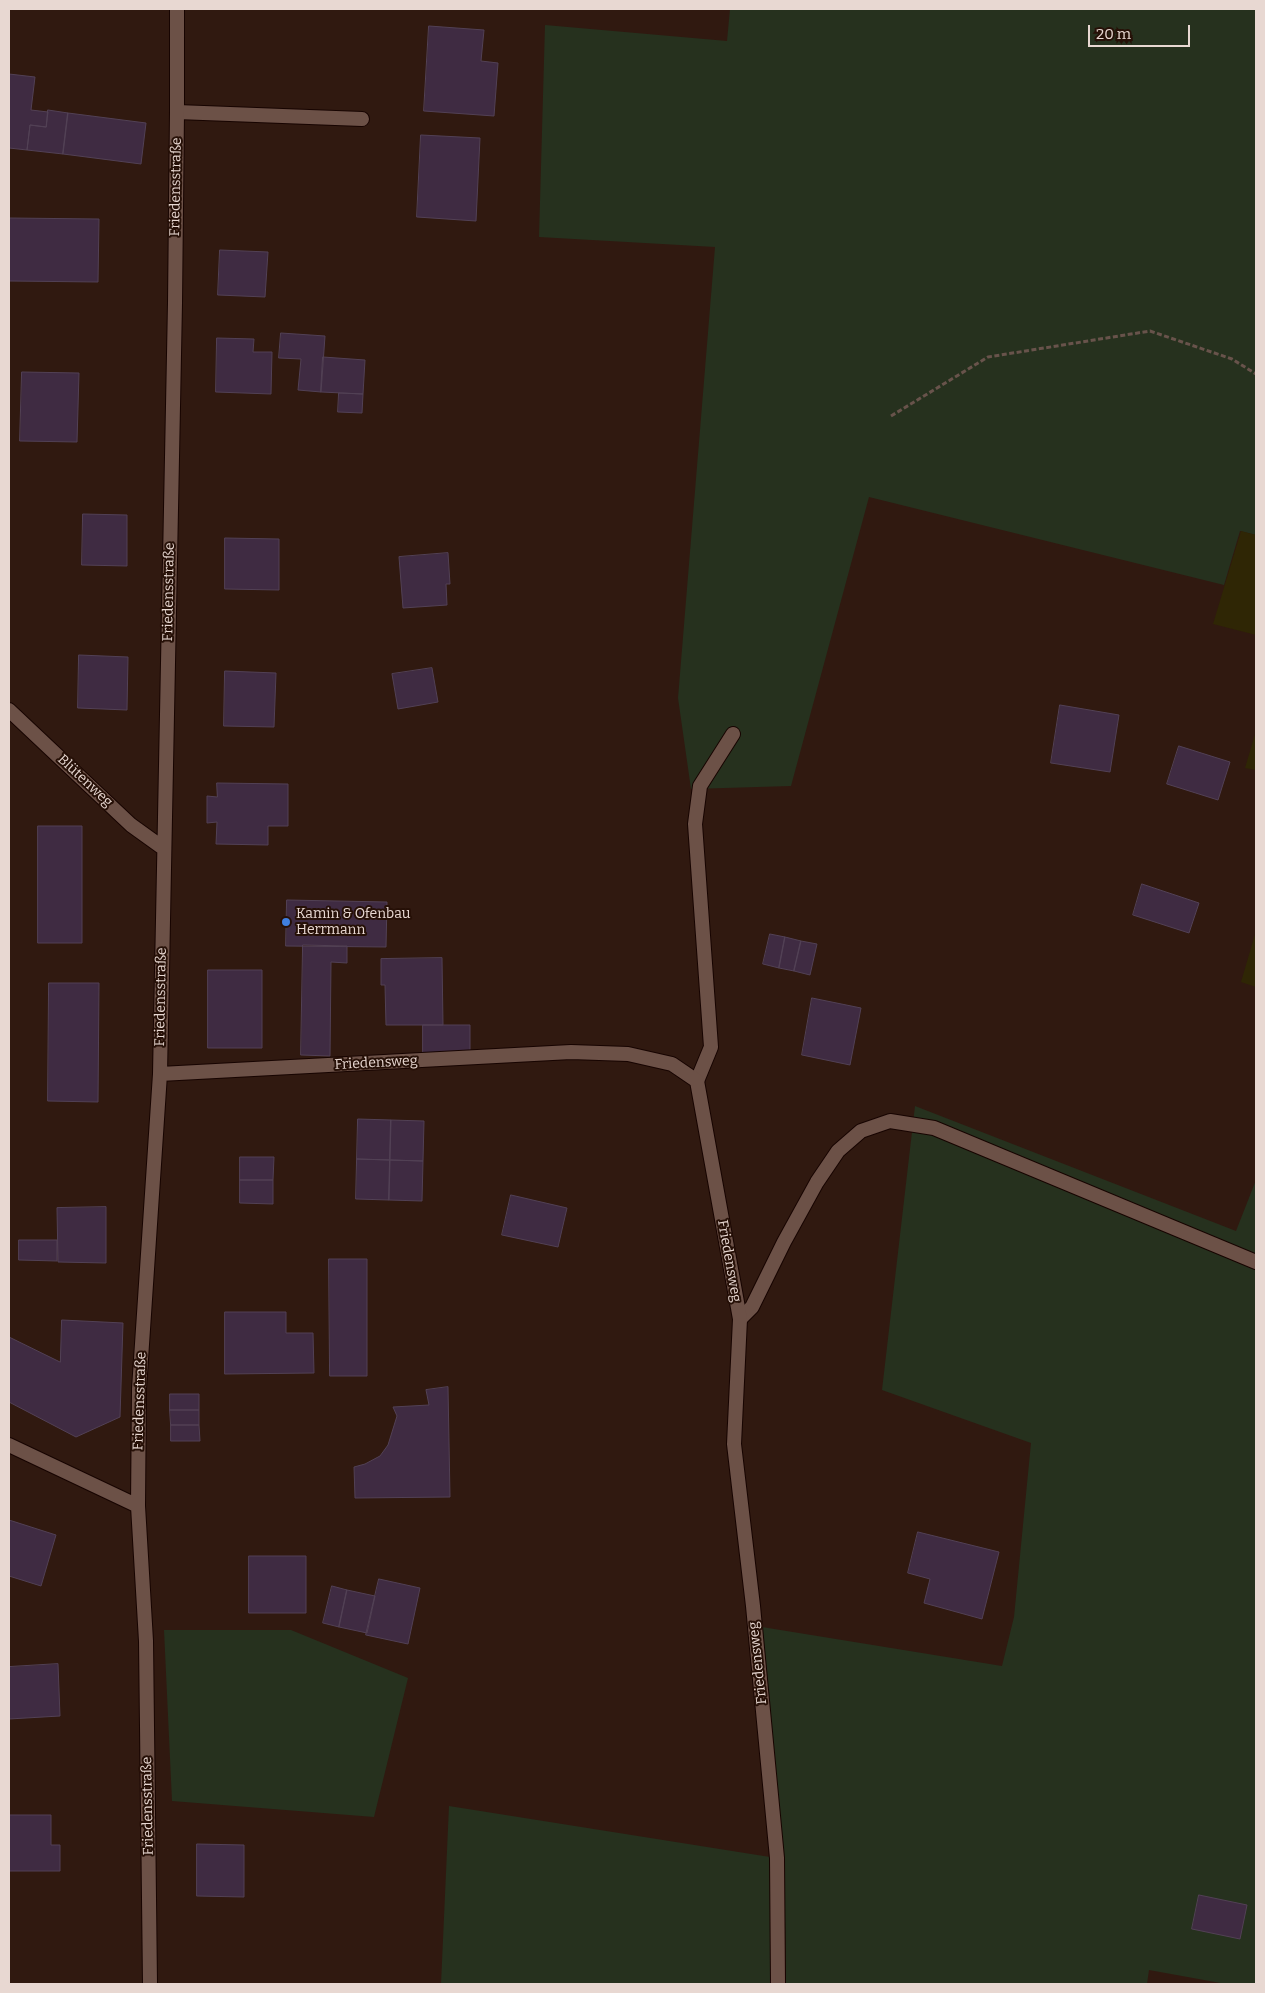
<!DOCTYPE html>
<html>
<head>
<meta charset="utf-8">
<style>
	body { margin:0 }
	#map { position:relative; width:1265px; height:1993px; overflow:hidden; background:#301910; font-family:Bitter,serif }
	canvas { display:block }
	.frame { position:absolute; inset:0; border:10px solid #e8d8d2; pointer-events:none }
	.scale { position:absolute; left:1088px; top:25px; width:102px; height:22px; box-sizing:border-box; border:2px solid #e8d8d2; border-top:0; padding-left:6px; font-size:15px; line-height:18px; white-space:nowrap; color:#e8d8d2; -webkit-text-stroke:4px #261007; paint-order:stroke }
</style>
</head>
<body>
<div id="map">
<canvas width="1265" height="1993"></canvas>
<div class="frame"></div>
<div class="scale">20 m</div>
</div>
<script>
const ctx = document.querySelector('canvas').getContext('2d');
ctx.lineJoin = 'round';
function fillPath(path, color) { ctx.fillStyle = color; ctx.fill(path, 'evenodd'); }
function stroke(path, color, width, dash) { ctx.strokeStyle = color; ctx.lineWidth = width; ctx.lineCap = dash ? 'butt' : 'round'; ctx.setLineDash(dash || []); ctx.stroke(path); }
function label(font, color, halo, rows, align = 'center') {
  ctx.font = font + ' Bitter,serif'; ctx.lineWidth = 4; ctx.setLineDash([]); ctx.textBaseline = 'middle'; ctx.strokeStyle = halo; ctx.fillStyle = color; for (const [text, x, y, turn = 0] of rows) {
    ctx.save(); ctx.translate(x, y); ctx.rotate((+turn || 0) * Math.PI / 180); ctx.textAlign = isNaN(turn) ? turn : align; if (halo) ctx.strokeText(text, 0, 0); ctx.fillText(text, 0, 0); ctx.restore();
  }
}
fillPath(new Path2D(`
	M 730,9 L 1256,9 L 1256,535 L 1240,531 L 1224,585 L 869,497 L 791,786 L 691,789 L 678,698 L 715,247 L 539,237 L 545,25 L 727,41 Z
	M 915,1106 L 1236,1231 L 1256,1180 L 1256,1984 L 1226,1984 L 1149,1970 L 1147,1984 L 786,1984 L 784,1858 L 762,1627 L 1002,1666 L 1014,1617 L 1031,1443 L 882,1390 Z
	M 164,1630 L 291,1630 L 408,1678 L 374,1817 L 172,1801 Z
	M 449,1806 L 770,1857 L 771,1984 L 441,1984 Z`), '#26311e');
fillPath(new Path2D(`
	M 1241,531 L 1256,535 L 1256,635 L 1213,624 Z
	M 1256,731 L 1256,770 L 1245,768 Z
	M 1256,931 L 1256,987 L 1241,982 Z`), '#2f2605');
const building = new Path2D(`
	M 429,26 L 484,30 L 481,61 L 498,63 L 494,116 L 424,111 Z
	M 9,74 L 35,77 L 31,110 L 48,112 L 46,127 L 30,125 L 27,150 L 9,148 Z
	M 48,110 L 68,113 L 63,154 L 27,150 L 30,125 L 46,127 Z
	M 68,113 L 146,123 L 141,164 L 63,154 Z
	M 421,135 L 480,138 L 476,221 L 417,217 Z
	M 9,218 L 99,219 L 98,282 L 9,281 Z
	M 220,250 L 268,252 L 265,297 L 218,295 Z
	M 281,333 L 325,336 L 321,392 L 298,390 L 301,359 L 279,358 Z
	M 217,338 L 254,339 L 253,352 L 272,352 L 271,394 L 216,392 Z
	M 323,357 L 365,360 L 363,394 L 321,392 Z
	M 22,372 L 79,373 L 77,442 L 20,441 Z
	M 339,393 L 363,394 L 362,413 L 338,412 Z
	M 83,514 L 127,515 L 127,566 L 82,565 Z
	M 225,538 L 279,539 L 279,590 L 225,589 Z
	M 448,553 L 450,584 L 446,584 L 447,605 L 403,608 L 399,557 Z
	M 79,655 L 128,657 L 127,710 L 78,708 Z
	M 432,668 L 438,702 L 398,709 L 392,674 Z
	M 225,671 L 276,673 L 274,727 L 224,726 Z
	M 1060,705 L 1119,715 L 1110,772 L 1051,763 Z
	M 1179,746 L 1230,762 L 1218,800 L 1167,784 Z
	M 217,783 L 288,784 L 288,826 L 268,826 L 268,845 L 216,844 L 217,822 L 207,823 L 207,796 L 217,797 Z
	M 38,826 L 82,826 L 82,943 L 38,943 Z
	M 1142,884 L 1199,903 L 1189,933 L 1133,915 Z
	M 287,900 L 387,902 L 386,947 L 286,946 Z
	M 770,934 L 785,937 L 779,968 L 763,964 Z
	M 785,937 L 801,941 L 794,971 L 779,968 Z
	M 801,941 L 817,944 L 810,975 L 794,971 Z
	M 303,945 L 347,946 L 347,963 L 331,962 L 330,1056 L 301,1055 Z
	M 442,958 L 443,1025 L 386,1025 L 385,985 L 381,985 L 381,959 Z
	M 208,970 L 262,970 L 262,1048 L 208,1048 Z
	M 49,983 L 99,983 L 98,1102 L 48,1101 Z
	M 812,998 L 861,1008 L 850,1065 L 802,1055 Z
	M 423,1025 L 470,1025 L 470,1053 L 423,1053 Z
	M 358,1119 L 391,1120 L 390,1160 L 357,1159 Z
	M 391,1120 L 424,1121 L 423,1161 L 390,1160 Z
	M 240,1157 L 274,1157 L 273,1180 L 240,1180 Z
	M 357,1159 L 390,1160 L 389,1200 L 356,1199 Z
	M 390,1160 L 423,1161 L 422,1201 L 389,1200 Z
	M 240,1180 L 273,1180 L 273,1204 L 240,1203 Z
	M 511,1195 L 567,1208 L 558,1247 L 502,1235 Z
	M 106,1207 L 106,1263 L 58,1262 L 57,1208 Z
	M 19,1240 L 57,1240 L 57,1261 L 19,1260 Z
	M 329,1259 L 367,1259 L 367,1376 L 330,1376 Z
	M 225,1312 L 286,1312 L 286,1333 L 313,1333 L 314,1373 L 225,1374 Z
	M 62,1320 L 123,1323 L 120,1417 L 76,1437 L 9,1402 L 9,1337 L 60,1362 Z
	M 448,1387 L 450,1497 L 355,1498 L 354,1467 L 365,1464 L 380,1456 L 388,1445 L 397,1416 L 393,1407 L 429,1405 L 426,1390 Z
	M 170,1394 L 199,1394 L 199,1410 L 170,1410 Z
	M 170,1410 L 199,1410 L 199,1425 L 171,1425 Z
	M 171,1425 L 199,1425 L 200,1441 L 171,1441 Z
	M 9,1520 L 56,1535 L 41,1586 L 9,1576 Z
	M 918,1532 L 999,1552 L 982,1619 L 924,1603 L 930,1579 L 908,1573 Z
	M 249,1556 L 306,1556 L 306,1613 L 249,1613 Z
	M 379,1579 L 420,1588 L 408,1644 L 366,1635 Z
	M 332,1586 L 347,1590 L 339,1627 L 323,1623 Z
	M 347,1590 L 375,1596 L 367,1633 L 339,1627 Z
	M 58,1664 L 60,1716 L 9,1719 L 9,1667 Z
	M 9,1815 L 51,1815 L 51,1845 L 60,1845 L 60,1871 L 9,1871 Z
	M 197,1844 L 244,1845 L 244,1897 L 197,1896 Z
	M 1199,1895 L 1247,1905 L 1240,1939 L 1192,1929 Z`);
fillPath(building, '#3f2b42');
stroke(building, '#524155', 1);
const service = new Path2D(`
	M 177,112 L 362,119
	M 697,1081 L 711,1047 L 695,824 L 700,786 L 733,734
	M 740,1319 L 752,1307 L 784,1242 L 817,1182 L 838,1151 L 861,1131 L 890,1121 L 934,1128 L 1256,1262`);
const minor = new Path2D(`
	M 9,710 L 131,825 L 163,848
	M 160,1074 L 571,1052 L 628,1054 L 672,1064 L 697,1081 L 740,1319 L 734,1444 L 753,1606 L 777,1858 L 778,1984
	M 9,1445 L 138,1506
	M 150,1984 L 146,1641 L 138,1506 L 139,1389 L 160,1074 L 175,303 L 177,112 L 177,9`);
stroke(service, '#170401', 16);
stroke(minor, '#170401', 16);
stroke(new Path2D(`
	M 891,416 L 988,357 L 1150,331 L 1232,359 L 1256,374`), '#68534b', 3, [5, 2.5]);
stroke(service, '#6c5147', 14);
stroke(minor, '#6c5147', 14);
for (const [x, y, r, color] of [
	[286,922,5,"#3f7fe0"]
]) { const dot = new Path2D(); dot.arc(x, y, r, 0, 2 * Math.PI); ctx.fillStyle = color; ctx.fill(dot); stroke(dot, '#261007', 2); }
label('14px', '#e8d8d2', '#261007', [
	["Friedensstraße",176,187,-89],
	["Friedensstraße",169,592,-89],
	["Blütenweg",85,781,43],
	["Friedensstraße",161,997,-89],
	["Friedensweg",376,1063,-3],
	["Friedensweg",729,1261,80],
	["Friedensstraße",140,1401,-88],
	["Friedensweg",758,1663,-96],
	["Friedensstraße",148,1806,-91]
]);
label('14px', '#e8d8d2', '#261007', [
	["Kamin & Ofenbau",296,914],
	["Herrmann",296,930]
], 'left');
</script>
</body>
</html>
